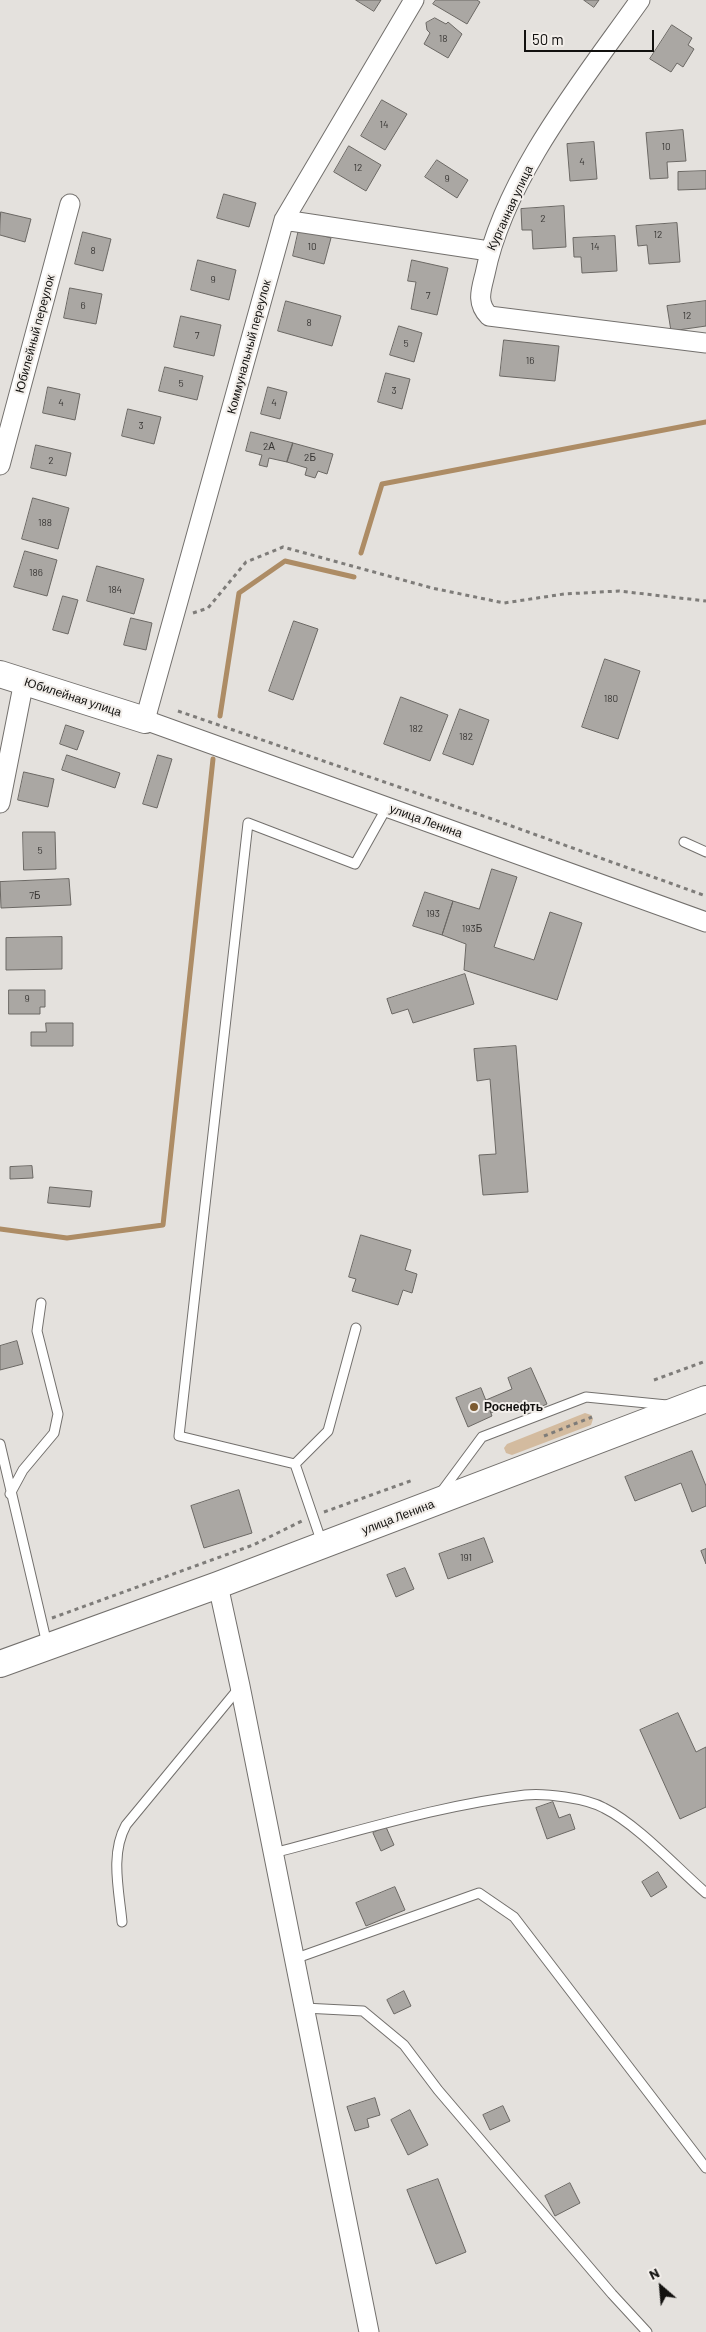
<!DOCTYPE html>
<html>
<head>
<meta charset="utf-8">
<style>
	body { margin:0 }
	#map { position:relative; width:706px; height:2332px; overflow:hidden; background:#e4e1dd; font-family:Barlow,sans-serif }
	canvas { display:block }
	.north { position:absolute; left:636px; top:2262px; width:50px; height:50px; -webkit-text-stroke:4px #f2eeea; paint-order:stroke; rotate:333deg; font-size:14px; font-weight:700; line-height:20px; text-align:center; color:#12110f }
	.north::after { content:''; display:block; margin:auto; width:18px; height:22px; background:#12110f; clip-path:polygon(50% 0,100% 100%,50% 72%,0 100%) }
	.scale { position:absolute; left:524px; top:30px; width:130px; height:22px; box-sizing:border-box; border:2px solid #12110f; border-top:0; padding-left:6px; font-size:15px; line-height:18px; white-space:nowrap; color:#12110f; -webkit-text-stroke:4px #f2eeea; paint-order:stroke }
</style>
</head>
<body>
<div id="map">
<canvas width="706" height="2332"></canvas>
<div class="north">N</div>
<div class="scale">50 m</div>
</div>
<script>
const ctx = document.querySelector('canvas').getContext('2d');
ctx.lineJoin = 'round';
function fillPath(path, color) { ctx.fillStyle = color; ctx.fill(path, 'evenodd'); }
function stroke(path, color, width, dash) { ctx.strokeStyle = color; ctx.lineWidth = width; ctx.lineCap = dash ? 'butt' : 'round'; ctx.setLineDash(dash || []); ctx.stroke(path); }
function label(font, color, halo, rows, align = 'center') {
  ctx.font = font + ' Barlow,sans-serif'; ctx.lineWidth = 4; ctx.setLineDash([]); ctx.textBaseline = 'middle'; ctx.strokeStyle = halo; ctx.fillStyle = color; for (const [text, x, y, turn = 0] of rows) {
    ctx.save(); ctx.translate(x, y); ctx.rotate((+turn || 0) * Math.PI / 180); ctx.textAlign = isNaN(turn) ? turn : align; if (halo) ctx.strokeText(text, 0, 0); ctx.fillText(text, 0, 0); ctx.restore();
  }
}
fillPath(new Path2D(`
	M 585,1413 L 591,1415 L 593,1419 L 591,1425 L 512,1455 L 506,1453 L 504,1448 L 507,1444 Z`), '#d3bb9f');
stroke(new Path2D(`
	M 361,553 L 382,484 L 706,422
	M 220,716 L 239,593 L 285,561 L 354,577
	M 0,1229 L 67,1238 L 163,1225 L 213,759`), '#ad8c65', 5);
const building = new Path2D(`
	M 356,0 L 381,0 L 374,11 Z
	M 436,0 L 477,0 L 480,2 L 467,24 L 433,4 Z
	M 584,0 L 599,0 L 594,7 Z
	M 435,18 L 446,24 L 448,22 L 462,34 L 448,58 L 424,44 L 430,33 L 427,30 L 426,23 Z
	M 672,25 L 692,38 L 688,45 L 694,49 L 683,67 L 677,63 L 671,72 L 650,59 Z
	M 382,100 L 407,114 L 385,150 L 361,136 Z
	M 683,130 L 686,161 L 667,162 L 668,178 L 650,179 L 646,133 Z
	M 594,142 L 597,179 L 570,181 L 567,144 Z
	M 349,146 L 381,165 L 366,191 L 334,172 Z
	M 437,160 L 468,180 L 457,198 L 425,177 Z
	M 706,171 L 706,189 L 678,190 L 678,172 Z
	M 224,194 L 256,203 L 249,227 L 217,218 Z
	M 564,206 L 566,247 L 533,249 L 532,230 L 522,230 L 521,209 Z
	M 1,212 L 31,219 L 25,242 L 0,235 Z
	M 677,223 L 680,262 L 649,264 L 647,245 L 638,246 L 636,226 Z
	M 299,229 L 331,238 L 324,264 L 293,256 Z
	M 83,232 L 111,239 L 103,271 L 75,264 Z
	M 615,236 L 617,271 L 582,273 L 581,257 L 574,257 L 573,238 Z
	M 198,260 L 236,270 L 229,300 L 191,290 Z
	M 412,260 L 448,268 L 437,315 L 411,309 L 416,282 L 408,281 Z
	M 70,288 L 102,294 L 96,324 L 64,318 Z
	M 286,301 L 341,316 L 332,346 L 278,331 Z
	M 706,301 L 706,326 L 671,331 L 667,306 Z
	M 181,316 L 221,325 L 214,356 L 174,347 Z
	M 399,326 L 422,333 L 414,362 L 390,355 Z
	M 504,340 L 559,346 L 555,381 L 500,376 Z
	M 165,367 L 203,376 L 197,400 L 159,391 Z
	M 386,373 L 410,379 L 402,409 L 378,402 Z
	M 48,387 L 80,394 L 75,420 L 43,413 Z
	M 268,387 L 287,392 L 280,419 L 261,414 Z
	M 128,409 L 161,417 L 154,444 L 122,436 Z
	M 251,432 L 293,443 L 287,462 L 269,458 L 267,467 L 259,465 L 262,455 L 246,451 Z
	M 293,443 L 333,454 L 327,474 L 318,471 L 315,478 L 305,475 L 307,468 L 287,462 Z
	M 36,445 L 71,453 L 66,476 L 31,468 Z
	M 33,498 L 69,508 L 58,549 L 22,539 Z
	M 25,551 L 57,560 L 47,596 L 14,587 Z
	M 97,566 L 144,579 L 134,614 L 87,601 Z
	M 63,596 L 78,600 L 68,634 L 53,630 Z
	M 131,618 L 152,623 L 146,650 L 124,645 Z
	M 294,621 L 318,629 L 293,700 L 269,691 Z
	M 605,659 L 640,671 L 618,739 L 582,727 Z
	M 401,697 L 448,715 L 430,761 L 384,744 Z
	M 460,709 L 489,720 L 473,765 L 443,754 Z
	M 66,725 L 84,731 L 77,750 L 60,744 Z
	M 67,755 L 120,773 L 115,788 L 62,770 Z
	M 158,755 L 172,759 L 157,808 L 143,804 Z
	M 24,772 L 54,779 L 48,807 L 18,800 Z
	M 23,832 L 55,832 L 56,869 L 24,870 Z
	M 492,869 L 517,877 L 494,947 L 534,960 L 550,912 L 582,923 L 557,1000 L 464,970 L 466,944 L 442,935 L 453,901 L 479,909 Z
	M 69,879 L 71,905 L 1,908 L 0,882 Z
	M 425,892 L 453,901 L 442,935 L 413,926 Z
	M 62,937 L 62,969 L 6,970 L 6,938 Z
	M 465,974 L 474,1004 L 413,1023 L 408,1009 L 392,1014 L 387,999 Z
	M 9,990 L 45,990 L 45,1007 L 40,1007 L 40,1014 L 9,1014 Z
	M 46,1023 L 73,1023 L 73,1046 L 31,1046 L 31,1032 L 46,1032 Z
	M 516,1046 L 528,1192 L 483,1195 L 479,1155 L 496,1154 L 490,1079 L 477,1081 L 474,1049 Z
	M 32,1166 L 33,1178 L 10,1179 L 10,1167 Z
	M 50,1187 L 92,1191 L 90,1207 L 48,1203 Z
	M 361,1235 L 411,1250 L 405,1270 L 417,1274 L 412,1293 L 403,1290 L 398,1305 L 352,1291 L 356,1279 L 349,1277 Z
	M 17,1341 L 23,1364 L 0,1370 L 0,1346 Z
	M 531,1368 L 547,1404 L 524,1414 L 518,1402 L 491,1413 L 486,1400 L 512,1389 L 508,1378 Z
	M 481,1388 L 492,1416 L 468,1427 L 456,1398 Z
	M 692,1451 L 706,1486 L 706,1506 L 692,1512 L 681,1483 L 635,1501 L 625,1477 Z
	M 239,1490 L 252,1533 L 204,1548 L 191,1506 Z
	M 484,1538 L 493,1562 L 448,1579 L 439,1554 Z
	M 706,1549 L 706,1564 L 701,1551 Z
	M 405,1568 L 414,1589 L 396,1597 L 387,1575 Z
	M 678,1713 L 696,1752 L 706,1747 L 706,1807 L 680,1819 L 640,1730 Z
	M 553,1802 L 559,1818 L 570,1814 L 575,1829 L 547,1839 L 536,1808 Z
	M 386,1827 L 394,1845 L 381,1851 L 373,1833 Z
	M 658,1872 L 667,1887 L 651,1897 L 642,1882 Z
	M 395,1887 L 405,1910 L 366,1926 L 356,1903 Z
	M 404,1991 L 411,2006 L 394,2014 L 387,2000 Z
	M 375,2098 L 380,2115 L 367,2119 L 369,2127 L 355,2131 L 347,2107 Z
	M 503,2106 L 510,2121 L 490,2130 L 483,2115 Z
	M 410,2110 L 428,2145 L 408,2155 L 391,2120 Z
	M 438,2179 L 466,2252 L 436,2264 L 407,2190 Z
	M 570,2183 L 580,2203 L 555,2216 L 545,2196 Z`);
fillPath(building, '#aaa7a3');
stroke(building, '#6b6864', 1);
const lane = new Path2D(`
	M 684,842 L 706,852
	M 0,1444 L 47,1644
	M 295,1464 L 328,1431 L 356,1328
	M 442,1491 L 482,1437 L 586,1397 L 667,1405
	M 10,1494 L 23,1470 L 54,1433 L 58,1414 L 37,1331 L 41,1303
	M 322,1543 L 295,1464 L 179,1436 L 248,823 L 355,864 L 387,807
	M 273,1853 C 356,1832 440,1805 525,1795 C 545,1793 586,1798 604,1808 C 638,1825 676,1867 706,1893
	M 122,1922 C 119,1890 110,1854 126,1825 L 239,1688
	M 294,1959 L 479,1893 L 514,1917 L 706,2168
	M 304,2008 L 363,2011 L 404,2045 L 438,2090 L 612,2294 L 647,2332`);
const street = new Path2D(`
	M 414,0 L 284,220 L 145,720 L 706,922
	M 640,0 C 584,79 504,178 485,274 C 481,290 476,303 489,316 L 706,343
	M 284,220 L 489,251
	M 0,465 L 70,204
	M 0,803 L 24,681
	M 218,1585 L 240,1686 L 369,2332`);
const secondary = new Path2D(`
	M 0,674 L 145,720
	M 0,1664 L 218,1585 L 706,1399`);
stroke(lane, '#73706d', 11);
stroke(street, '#73706d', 21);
stroke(secondary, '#73706d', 28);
stroke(new Path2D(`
	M 193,613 L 208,608 L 246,562 L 283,547 L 432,588 L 504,603 L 564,594 L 619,591 L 706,601
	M 178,711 L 492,819 L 706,896
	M 654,1380 L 706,1361
	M 544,1436 L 592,1417
	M 324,1512 L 413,1480
	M 52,1618 L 253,1545 L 302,1521`), '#7e7c79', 3, [4, 4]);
stroke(lane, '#fff', 9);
stroke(street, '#fff', 19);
stroke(secondary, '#fff', 26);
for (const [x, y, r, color] of [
	[474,1407,5,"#7c5b31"]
]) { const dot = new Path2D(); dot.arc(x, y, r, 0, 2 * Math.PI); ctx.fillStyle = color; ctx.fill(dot); stroke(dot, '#f2eeea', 2); }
label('10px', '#383634', null, [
	["18",443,39],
	["14",384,125],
	["10",666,147],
	["4",582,162],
	["12",358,168],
	["9",447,179],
	["2",543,219],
	["12",658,235],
	["10",312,247],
	["14",595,247],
	["8",93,251],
	["9",213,280],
	["7",428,296],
	["6",83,306],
	["12",687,316],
	["8",309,323],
	["7",197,336],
	["5",406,344],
	["16",530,361],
	["5",181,384],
	["3",394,391],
	["4",61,403],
	["4",274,403],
	["3",141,426],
	["2А",269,447],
	["2Б",310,458],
	["2",51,461],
	["188",45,523],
	["186",36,573],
	["184",115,590],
	["180",611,699],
	["182",416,729],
	["182",466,737],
	["5",40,851],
	["7Б",35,896],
	["193",433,914],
	["193Б",472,929],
	["9",27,999],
	["191",466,1558]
]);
label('12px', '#12110f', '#f2eeea', [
	["Курганная улица",510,208,-65],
	["Юбилейный переулок",35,334,-75],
	["Коммунальный переулок",249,347,-75],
	["Юбилейная улица",73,697,18],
	["улица Ленина",426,821,20],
	["улица Ленина",398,1517,-21]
]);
label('bold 12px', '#12110f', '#f2eeea', [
	["Роснефть",484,1407]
], 'left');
</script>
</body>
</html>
